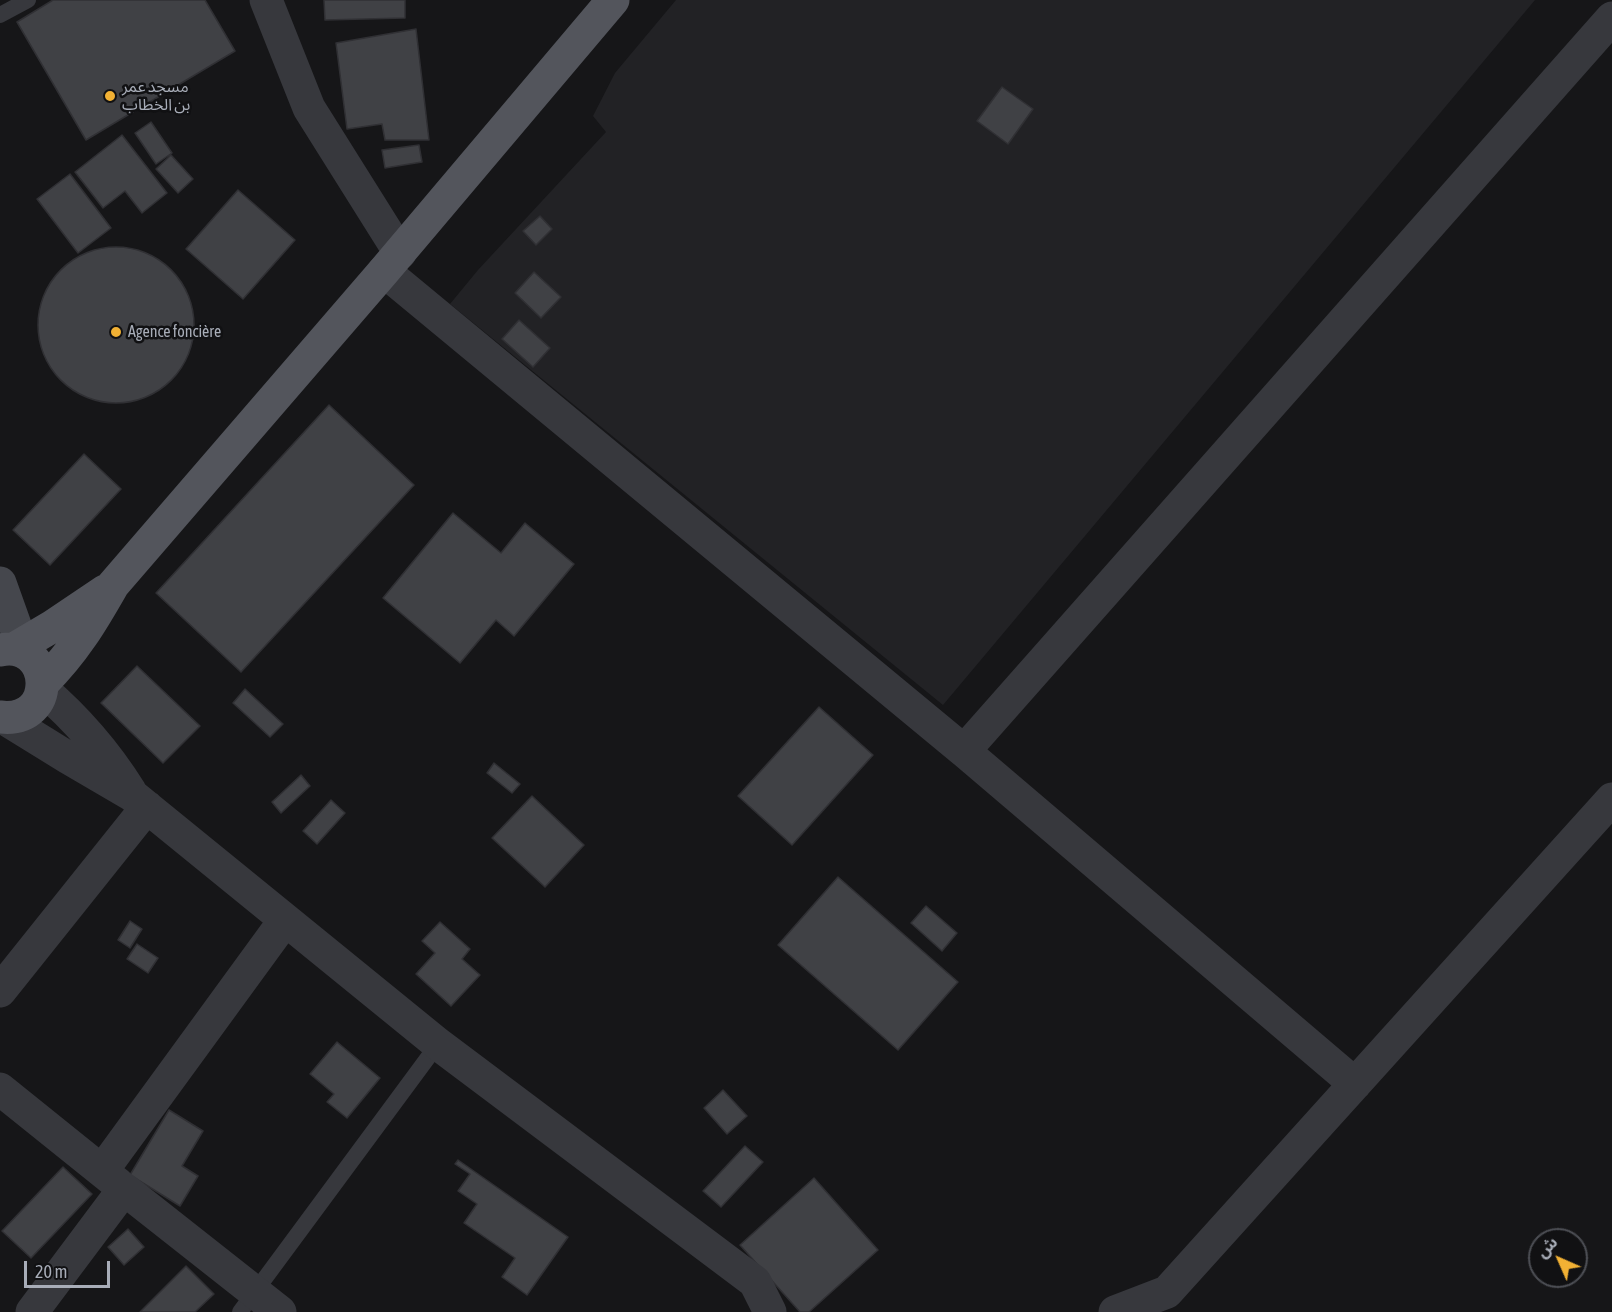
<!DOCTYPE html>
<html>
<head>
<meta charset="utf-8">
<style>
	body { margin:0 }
	#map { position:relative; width:1612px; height:1312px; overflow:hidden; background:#161618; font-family:"Asap Condensed","Noto Sans Arabic",sans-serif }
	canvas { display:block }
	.north { position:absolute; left:1528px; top:1228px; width:60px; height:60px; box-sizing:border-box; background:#111113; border:2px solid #4d4f55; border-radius:50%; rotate:315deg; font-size:16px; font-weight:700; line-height:24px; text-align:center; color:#a8adb8 }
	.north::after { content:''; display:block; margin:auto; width:21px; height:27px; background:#f2b134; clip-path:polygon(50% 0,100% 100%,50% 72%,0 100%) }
	.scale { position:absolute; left:24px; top:1261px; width:86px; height:27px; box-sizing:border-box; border:3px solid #a8adb8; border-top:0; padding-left:8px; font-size:18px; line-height:21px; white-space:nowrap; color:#a8adb8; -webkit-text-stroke:4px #111113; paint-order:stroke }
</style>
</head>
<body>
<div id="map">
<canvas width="1612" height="1312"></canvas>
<div class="north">ش</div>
<div class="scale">20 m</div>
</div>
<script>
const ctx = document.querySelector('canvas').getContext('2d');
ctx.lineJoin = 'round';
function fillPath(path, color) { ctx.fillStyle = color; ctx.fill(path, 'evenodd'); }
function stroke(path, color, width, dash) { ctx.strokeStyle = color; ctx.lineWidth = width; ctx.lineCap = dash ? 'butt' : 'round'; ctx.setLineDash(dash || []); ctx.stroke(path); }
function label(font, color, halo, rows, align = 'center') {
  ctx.font = font + ' "Asap Condensed","Noto Sans Arabic",sans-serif'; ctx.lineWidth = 5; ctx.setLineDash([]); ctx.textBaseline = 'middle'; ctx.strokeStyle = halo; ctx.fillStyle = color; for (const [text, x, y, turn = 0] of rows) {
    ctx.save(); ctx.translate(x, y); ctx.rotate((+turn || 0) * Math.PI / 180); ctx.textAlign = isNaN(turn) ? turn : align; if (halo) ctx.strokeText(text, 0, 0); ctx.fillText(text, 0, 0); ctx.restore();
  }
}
fillPath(new Path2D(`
	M 676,0 L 1535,0 L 943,705 L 450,304 L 478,270 L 606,132 L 593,116 L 615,73 Z`), '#222225');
const building = new Path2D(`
	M 53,0 L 205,0 L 235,51 L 86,140 L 17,22 Z
	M 324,0 L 405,0 L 405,18 L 325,20 Z
	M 416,29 L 429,140 L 385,140 L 382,124 L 347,129 L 336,43 Z
	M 1002,87 L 1033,109 L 1008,144 L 977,121 Z
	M 151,122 L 172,153 L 156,164 L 135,133 Z
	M 122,135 L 167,193 L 142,213 L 125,191 L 103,208 L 75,172 Z
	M 419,145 L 422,162 L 385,168 L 382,150 Z
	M 171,155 L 193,179 L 178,193 L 156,169 Z
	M 70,174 L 111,228 L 78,253 L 37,199 Z
	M 238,190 L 295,240 L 243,299 L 186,249 Z
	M 540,216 L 552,229 L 536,245 L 523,231 Z
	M38 325a78 78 0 1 1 156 0a78 78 0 1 1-156 0Z
	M 534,272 L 561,297 L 541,318 L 515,293 Z
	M 519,320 L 550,348 L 533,367 L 502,339 Z
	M 329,405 L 414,485 L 241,672 L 156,593 Z
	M 84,454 L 121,489 L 50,565 L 13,530 Z
	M 453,513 L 501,553 L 525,523 L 574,564 L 514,636 L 496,620 L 460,663 L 383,598 Z
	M 137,666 L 200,726 L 163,763 L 101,703 Z
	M 245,689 L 283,724 L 270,737 L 233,703 Z
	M 819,707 L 873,755 L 792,845 L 738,796 Z
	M 494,763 L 520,784 L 512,793 L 487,773 Z
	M 301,775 L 310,786 L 281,813 L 272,802 Z
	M 532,796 L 584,845 L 545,887 L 492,838 Z
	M 331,800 L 345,813 L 317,844 L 303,831 Z
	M 838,877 L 958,982 L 898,1050 L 778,945 Z
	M 926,906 L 957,933 L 942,951 L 911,923 Z
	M 130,921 L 142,929 L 130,948 L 118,940 Z
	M 440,922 L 470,949 L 462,959 L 480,975 L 451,1006 L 416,974 L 435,953 L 422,941 Z
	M 137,944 L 158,958 L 148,973 L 127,959 Z
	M 337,1042 L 380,1078 L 347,1118 L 327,1102 L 334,1094 L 310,1074 Z
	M 723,1090 L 747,1116 L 727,1134 L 704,1108 Z
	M 169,1110 L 203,1131 L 182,1166 L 198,1176 L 180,1206 L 130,1175 Z
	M 745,1146 L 763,1162 L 721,1207 L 703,1191 Z
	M 458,1160 L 568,1237 L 527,1295 L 502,1277 L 515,1258 L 464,1223 L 477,1204 L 458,1191 L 470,1174 L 455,1164 Z
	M 63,1167 L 92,1194 L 31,1258 L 2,1231 Z
	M 814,1178 L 878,1250 L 809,1312 L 800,1312 L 740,1245 Z
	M 128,1229 L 144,1247 L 124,1265 L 108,1247 Z
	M 186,1266 L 214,1294 L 195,1312 L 140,1312 Z`);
fillPath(building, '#404145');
stroke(building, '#303034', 1.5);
stroke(new Path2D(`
	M 0,15 L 28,0
	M 240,1312 L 438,1044`), '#37383d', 16);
stroke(new Path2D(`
	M 266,0 L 309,108 L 400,253
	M 384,271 L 964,751 L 1612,18
	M 42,689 C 77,719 105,751 130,791
	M 4,718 L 67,757 L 132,795 L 438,1044 L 755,1282 L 770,1312
	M 964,751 L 1355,1084
	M 0,991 L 147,807
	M 0,1089 L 118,1184
	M 102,1171 L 285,920
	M 32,1312 L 124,1189 L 280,1312
	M 1115,1312 L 1167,1292 L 1612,799`), '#37383d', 33);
stroke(new Path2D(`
	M 0,583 L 25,653`), '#45474d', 33);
stroke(new Path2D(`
	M 14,649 L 53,626 L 105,591
	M 0,650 C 53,639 59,724 0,717
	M 43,683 C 74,652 92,622 113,585 L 384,271 L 613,0`), '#53555c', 33);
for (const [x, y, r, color] of [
	[110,96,6,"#f2b134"],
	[116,332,6,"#f2b134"]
]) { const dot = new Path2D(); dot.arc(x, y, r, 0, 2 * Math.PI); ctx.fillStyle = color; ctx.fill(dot); stroke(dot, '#111113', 2); }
label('16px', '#a8adb8', '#111113', [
	["مسجد عمر",122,87],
	["بن الخطاب",122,105],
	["Agence foncière",128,332]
], 'left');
</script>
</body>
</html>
